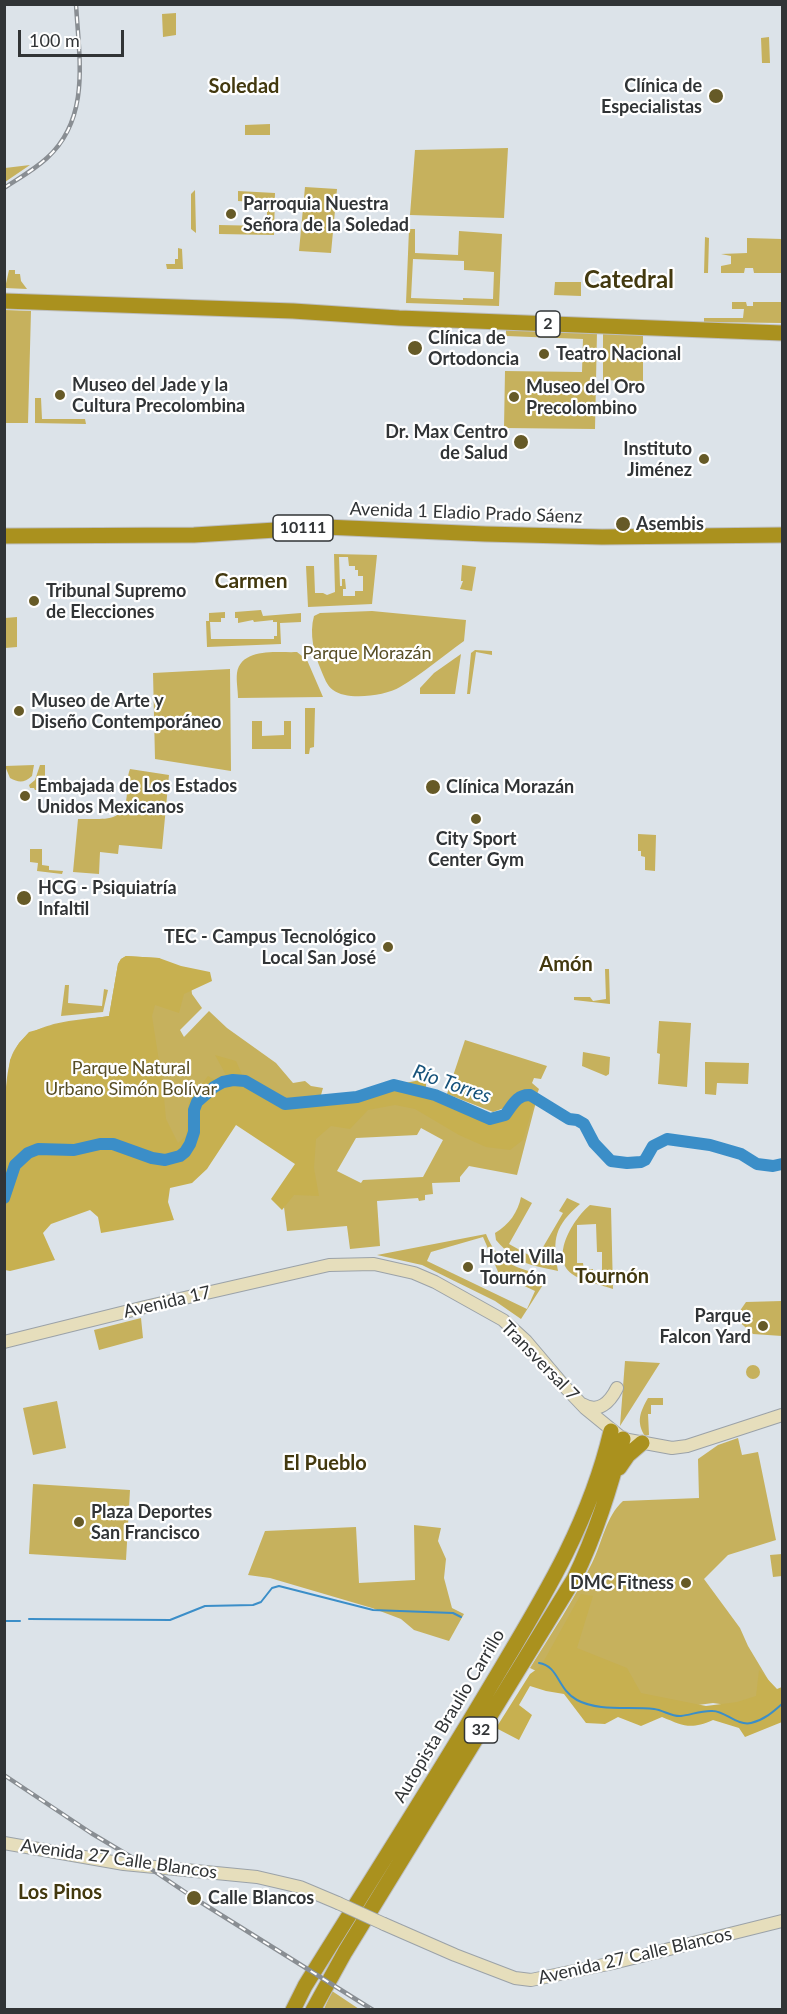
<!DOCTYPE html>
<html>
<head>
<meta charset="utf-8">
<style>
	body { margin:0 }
	#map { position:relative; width:787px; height:2014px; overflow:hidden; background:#dce3e9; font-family:Lato,sans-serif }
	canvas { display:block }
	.frame { position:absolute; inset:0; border:6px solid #313436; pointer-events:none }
	.scale { position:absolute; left:18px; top:30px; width:106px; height:27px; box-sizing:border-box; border:3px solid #313436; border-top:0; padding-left:8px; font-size:18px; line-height:21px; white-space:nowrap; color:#313436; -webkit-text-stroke:4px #fff; paint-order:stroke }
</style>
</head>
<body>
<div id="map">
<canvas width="787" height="2014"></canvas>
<div class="frame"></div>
<div class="scale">100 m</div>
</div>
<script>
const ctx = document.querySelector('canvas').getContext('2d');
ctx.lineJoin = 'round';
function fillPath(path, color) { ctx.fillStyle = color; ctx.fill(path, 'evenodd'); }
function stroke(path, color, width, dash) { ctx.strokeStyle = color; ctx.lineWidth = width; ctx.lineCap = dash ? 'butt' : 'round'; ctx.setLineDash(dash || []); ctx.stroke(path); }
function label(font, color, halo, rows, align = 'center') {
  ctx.font = font + ' Lato,sans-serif'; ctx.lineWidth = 4.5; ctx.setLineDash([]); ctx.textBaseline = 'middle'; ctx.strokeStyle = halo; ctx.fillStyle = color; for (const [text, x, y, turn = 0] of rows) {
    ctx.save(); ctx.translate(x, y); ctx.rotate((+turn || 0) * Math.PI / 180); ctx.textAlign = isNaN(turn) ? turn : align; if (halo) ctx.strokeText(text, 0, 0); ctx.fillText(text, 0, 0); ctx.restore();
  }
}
fillPath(new Path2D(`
	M 176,13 L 176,35 L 163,37 L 162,14 Z
	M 769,37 L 770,63 L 762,63 L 761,38 Z
	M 270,124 L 270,135 L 245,135 L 245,125 Z
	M 508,148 L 504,218 L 410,215 L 415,150 Z
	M 30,165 L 5,182 L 5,168 Z
	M 305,187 L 337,189 L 331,253 L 299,251 Z
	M 195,190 L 196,233 L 191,229 L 191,194 Z
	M 238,191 L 275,193 L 274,235 L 219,234 L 219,225 L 267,226 L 267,203 L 238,201 Z
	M 409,229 L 415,229 L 415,253 L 458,255 L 459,231 L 502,234 L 499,306 L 406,303 ZM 413,259 L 464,261 L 464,270 L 494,272 L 493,299 L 463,298 L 463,300 L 411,298 Z
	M 705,237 L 709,238 L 708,273 L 704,273 Z
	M 747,238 L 782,239 L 782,273 L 754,273 L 753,268 L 745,268 L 744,273 L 721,273 L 721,266 L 731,264 L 731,256 L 721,254 L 747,253 Z
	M 178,248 L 182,249 L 183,269 L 167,269 L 166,264 L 175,264 L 175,259 L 178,259 Z
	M 9,270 L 15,270 L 15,274 L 20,274 L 21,281 L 27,289 L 5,288 Z
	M 555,282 L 581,282 L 581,296 L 554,295 Z
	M 732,302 L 746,302 L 747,306 L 753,306 L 753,302 L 782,302 L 782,323 L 704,322 L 704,318 L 743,318 L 744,309 L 732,309 Z
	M 5,310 L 31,311 L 28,423 L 5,423 Z
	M 506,330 L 597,332 L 595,429 L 504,428 L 505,371 L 582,372 L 583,339 L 506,336 Z
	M 603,332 L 643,334 L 643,382 L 603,380 Z
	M 35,398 L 41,398 L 42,419 L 85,419 L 86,424 L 35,423 Z
	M 334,554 L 377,555 L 372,604 L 308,607 L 306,566 L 314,566 L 315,593 L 323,593 L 327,595 L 335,592 ZM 339,557 L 348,557 L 349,566 L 355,566 L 355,570 L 358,570 L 358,576 L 363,576 L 363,591 L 355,591 L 355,596 L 343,596 L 343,589 L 346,589 L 345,579 L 342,579 L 342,586 L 340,586 Z
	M 462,565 L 476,567 L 472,591 L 460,589 L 463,581 L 461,581 Z
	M 261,610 L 263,616 L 301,613 L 301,622 L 280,623 L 281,644 L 207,647 L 206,621 L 209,621 L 209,613 L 225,612 L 225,618 L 221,618 L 221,622 L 210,622 L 211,639 L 274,639 L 274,636 L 277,636 L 277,622 L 273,622 L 273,620 L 254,622 L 253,620 L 238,623 L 238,618 L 235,618 L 235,612 Z
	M 372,611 L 466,620 L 464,641 C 443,656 422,674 400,687 C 385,696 347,701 333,690 C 327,686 324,677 321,670 C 314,654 309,634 314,616 L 320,613 Z
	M 17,617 L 17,647 L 5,648 L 5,618 Z
	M 475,650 L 492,651 L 492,655 L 476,652 L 470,694 L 467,694 L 471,653 Z
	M 297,652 L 307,660 L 323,697 L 238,698 C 238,690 236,681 237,673 C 241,647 279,653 297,652 Z
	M 461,654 L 455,694 L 420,694 L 420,688 L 434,673 Z
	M 230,669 L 231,771 L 155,759 L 153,673 Z
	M 305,708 L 315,708 L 314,747 L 310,748 L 309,754 L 305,754 Z
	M 252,721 L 262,721 L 262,736 L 284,735 L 284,721 L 291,721 L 291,749 L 252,749 Z
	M 34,765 L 32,776 C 24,783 19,783 10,778 L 5,766 Z
	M 40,765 L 45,765 L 45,790 L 35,790 L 34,788 L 30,788 L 29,785 L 35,780 Z
	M 130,769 L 169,775 L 162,849 L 119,845 L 118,854 L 100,852 L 99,874 L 73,872 L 78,819 C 103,818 126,825 127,792 C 128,784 127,776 130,769 Z
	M 638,834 L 656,835 L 655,871 L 645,870 L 645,857 L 641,856 L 641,851 L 638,851 Z
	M 30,849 L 42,849 L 42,865 L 49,866 L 49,870 L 63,871 L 62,874 L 37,871 L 38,863 L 30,862 Z
	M 126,956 L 159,958 L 165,962 L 189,969 L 192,994 L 202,1008 L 180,1030 L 184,1037 L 209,1011 L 227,1028 L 276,1063 L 293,1083 L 305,1081 L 311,1086 L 323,1088 L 321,1095 L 287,1099 L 244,1077 L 225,1078 L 189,1134 L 183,1146 L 4,1108 C 6,1093 6,1076 10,1062 C 20,1020 74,1021 109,1016 L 118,964 L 121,959 Z
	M 605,969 L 609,969 L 610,1004 L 574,1000 L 574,997 L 590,997 L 593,1001 L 606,999 Z
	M 65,985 L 69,985 L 68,1003 L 102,1006 L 104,989 L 108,990 L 103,1012 L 61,1016 Z
	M 659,1021 L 691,1023 L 687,1087 L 658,1084 L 660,1054 L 657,1053 Z
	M 465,1040 L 547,1066 L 541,1079 L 534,1078 L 532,1083 L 539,1089 L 537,1094 L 526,1090 L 514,1096 L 507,1107 L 493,1112 L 447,1094 Z
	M 583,1052 L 610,1057 L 609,1074 L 606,1076 L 582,1066 Z
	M 705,1062 L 749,1063 L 748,1084 L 717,1083 L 716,1095 L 705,1094 Z
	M 394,1089 L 483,1124 L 508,1117 L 521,1101 L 528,1097 L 536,1102 L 517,1175 L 469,1166 L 460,1177 L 460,1182 L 432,1183 L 433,1194 L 425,1195 L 425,1200 L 419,1201 L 418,1198 L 377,1201 L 380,1246 L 350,1249 L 347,1226 L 287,1231 L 284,1207 L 317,1131 ZM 421,1128 L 443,1140 L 423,1177 L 363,1180 L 361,1183 L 337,1171 L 356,1138 L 417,1135 Z
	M 521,1197 L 532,1203 L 509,1244 L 536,1259 L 563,1213 L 559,1211 L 567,1198 L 580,1204 C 555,1226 552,1238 558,1271 C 528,1264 518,1265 496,1240 L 495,1233 C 509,1225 518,1212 521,1197 Z
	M 590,1205 L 611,1208 L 613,1289 C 602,1285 581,1281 572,1274 C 549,1257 574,1218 590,1205 ZM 596,1224 L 597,1252 L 602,1252 L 602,1276 L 593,1276 L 593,1269 L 584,1270 L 583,1263 L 577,1263 L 577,1225 Z
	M 486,1234 C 499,1266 517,1267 548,1277 L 521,1319 L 495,1301 L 422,1265 L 377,1255 ZM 483,1237 L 499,1274 L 535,1291 L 527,1309 L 427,1261 L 431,1252 Z
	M 782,1301 L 782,1336 L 753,1334 L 735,1318 L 746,1302 Z
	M 141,1318 L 143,1338 L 99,1350 L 94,1330 Z
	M 625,1361 L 660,1363 L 620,1426 Z
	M746 1372a7 7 0 1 1 14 0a7 7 0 1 1-14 0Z
	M 648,1398 L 663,1398 L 663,1405 L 651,1405 L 651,1414 L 648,1414 L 649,1435 L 645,1436 C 636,1422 640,1412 648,1398 Z
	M 57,1401 L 66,1448 L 33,1455 L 23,1408 Z
	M 738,1438 L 742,1455 L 758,1452 L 776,1540 L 728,1555 L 704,1579 L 740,1628 L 748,1646 L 775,1691 L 741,1707 L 713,1703 L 698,1705 L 590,1697 L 530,1668 C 551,1634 574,1600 592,1563 C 602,1543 606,1516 623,1501 L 699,1498 L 698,1459 L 718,1445 Z
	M 33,1484 L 130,1490 L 126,1560 L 29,1554 Z
	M 414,1525 L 441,1528 L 438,1541 L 446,1559 L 444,1578 L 452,1608 L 464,1614 L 449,1641 L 414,1630 L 401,1619 L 372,1608 L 270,1578 L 248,1575 L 265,1531 L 356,1527 L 359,1583 L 415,1580 Z
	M 782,1554 L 782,1576 L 773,1577 L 770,1555 Z
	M 332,1991 L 359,2009 L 324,2009 Z`), '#c6b15d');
fillPath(new Path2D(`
	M 126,956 L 159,958 L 181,966 L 210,972 L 212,981 L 184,994 L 179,1013 L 155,1005 L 152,1016 L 163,1087 L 166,1119 L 178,1143 L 186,1136 L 189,1101 L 208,1076 L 215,1080 L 226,1075 L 215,1055 L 236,1061 L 245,1081 L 285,1104 L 357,1097 L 394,1085 L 426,1079 L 426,1092 L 490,1119 L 505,1115 L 522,1097 L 534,1103 L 523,1140 L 510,1150 L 486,1147 L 459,1135 L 415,1109 L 395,1105 L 368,1110 L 350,1129 L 331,1126 L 316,1139 L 314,1168 L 319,1196 L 294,1195 L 282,1210 L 271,1199 L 295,1164 L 236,1125 L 207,1169 L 192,1183 L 170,1188 L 168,1202 L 174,1220 L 101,1233 L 98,1217 L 90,1210 L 51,1224 L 43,1233 L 55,1260 L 10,1271 L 5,1270 L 4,1108 L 10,1060 L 19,1043 L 29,1032 L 62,1023 L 109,1016 L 118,964 L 121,959 Z
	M 581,1594 L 593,1596 L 577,1648 L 627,1668 L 641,1693 L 706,1706 L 737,1702 L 756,1696 L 759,1670 L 777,1689 L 782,1687 L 782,1722 L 745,1737 L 739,1728 L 713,1720 C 690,1730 684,1726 662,1717 L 641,1726 L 618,1717 L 605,1724 L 586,1723 L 564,1694 L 546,1691 L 530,1686 L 519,1705 L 532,1715 L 519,1740 L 496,1728 L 530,1674 L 541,1666 Z`), '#c7b050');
stroke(new Path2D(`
	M 29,1619 L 170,1620 L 205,1606 L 253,1605 L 261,1602 L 272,1588 L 279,1586 L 373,1610 L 453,1613 L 461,1617
	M 4,1621 L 20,1621
	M 539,1663 C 559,1666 557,1689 577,1700 C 599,1712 630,1706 654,1709 C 663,1710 672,1717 681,1716 C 691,1715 702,1710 713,1711 C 725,1711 737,1726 751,1723 C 764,1720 773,1712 782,1704`), '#3b8ec8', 2);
stroke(new Path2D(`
	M 4,1198 L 15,1165 L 28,1153 L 38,1149 L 74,1150 L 100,1144 L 113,1144 L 152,1158 L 165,1160 L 180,1156 L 185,1152 L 190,1144 L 194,1132 L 194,1110 L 197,1102 L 214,1087 L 223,1082 L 233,1080 L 245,1081 L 285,1104 L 357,1097 L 394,1085 L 435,1095 L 490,1119 L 505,1115 C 512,1106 517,1094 530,1095 L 569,1119 L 577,1120 L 584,1124 L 594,1143 L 611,1161 L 627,1163 L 641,1162 L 645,1160 L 653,1146 L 667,1139 L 710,1145 L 741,1154 L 757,1164 L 773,1166 L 782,1164`), '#3b8ec8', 12);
const secondary = new Path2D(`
	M 4,1342 L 145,1307 L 329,1265 L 374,1264 L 414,1273 L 435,1282 L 503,1320 L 526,1341 L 565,1387 L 585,1408 L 623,1439 L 672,1448 L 687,1446 L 782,1415
	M 582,1404 C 599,1414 610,1402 617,1388
	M 4,1843 L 124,1864 L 257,1877 L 300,1887 L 338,1903
	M 384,1924 L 455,1955 L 515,1978 L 531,1980 L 613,1963 L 782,1921`);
const highway = new Path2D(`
	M 4,301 L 293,311 L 399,318 L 782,333
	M 4,536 L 194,535 L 325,527 L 485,534 L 602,537 L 782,535
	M 619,1468 L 628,1455 L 642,1443
	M 293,2010 L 305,1986 C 366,1888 428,1791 487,1692 C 538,1606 588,1529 611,1431
	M 313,2010 L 345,1952 L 574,1579 C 596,1534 610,1488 623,1439`);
stroke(secondary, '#9ba2a8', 14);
stroke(highway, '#bdbebf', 17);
stroke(secondary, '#e6debc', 12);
stroke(highway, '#aa911e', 15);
const rail = new Path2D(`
	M 4,188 C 19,178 34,170 47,158 C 91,118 79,58 76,4
	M 4,1775 L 91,1833 L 148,1867 L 194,1898 L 373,2010`);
stroke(rail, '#898e93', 4.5);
stroke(rail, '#fff', 2, [7]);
const secondaryBridge = new Path2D(`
	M 338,1903 L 384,1924`);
stroke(secondaryBridge, '#9ba2a8', 14, []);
stroke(secondaryBridge, '#e6debc', 12);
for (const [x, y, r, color] of [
	[716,96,8,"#665a27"],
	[231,214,6,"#665a27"],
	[415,348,8,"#665a27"],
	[544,354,6,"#665a27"],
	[60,395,6,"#665a27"],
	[514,397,6,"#665a27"],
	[521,442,8,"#665a27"],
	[704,459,6,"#665a27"],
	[623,524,8,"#665a27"],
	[34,601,6,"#665a27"],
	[19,711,6,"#665a27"],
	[433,787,8,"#665a27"],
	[25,796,6,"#665a27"],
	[476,819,6,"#665a27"],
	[24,898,8,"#665a27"],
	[388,947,6,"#665a27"],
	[468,1267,6,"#665a27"],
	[763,1326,6,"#665a27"],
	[79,1522,6,"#665a27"],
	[686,1583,6,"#665a27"],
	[194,1898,8,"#665a27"]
]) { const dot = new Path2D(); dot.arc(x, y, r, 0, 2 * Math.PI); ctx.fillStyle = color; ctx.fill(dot); stroke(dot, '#fff', 2); }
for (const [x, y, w] of [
	[548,324,24],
	[303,528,60],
	[481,1730,33]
]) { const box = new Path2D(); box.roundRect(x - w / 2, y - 13, w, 26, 4.5); ctx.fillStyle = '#fff'; ctx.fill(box); stroke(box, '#313436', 1.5); }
label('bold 16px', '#313436', null, [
	["2",548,324],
	["10111",303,528],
	["32",481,1730]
]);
label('bold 18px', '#313436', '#fff', [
	["Clínica de",702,86,"right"],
	["Especialistas",702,107,"right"],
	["Parroquia Nuestra",243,204],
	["Señora de la Soledad",243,225],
	["Clínica de",428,338],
	["Ortodoncia",428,359],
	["Teatro Nacional",556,354],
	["Museo del Jade y la",72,385],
	["Cultura Precolombina",72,406],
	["Museo del Oro",526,387],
	["Precolombino",526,408],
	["Dr. Max Centro",508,432,"right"],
	["de Salud",508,453,"right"],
	["Instituto",692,449,"right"],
	["Jiménez",692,470,"right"],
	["Asembis",636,524],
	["Tribunal Supremo",46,591],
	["de Elecciones",46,612],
	["Museo de Arte y",31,701],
	["Diseño Contemporáneo",31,722],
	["Embajada de Los Estados",37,786],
	["Unidos Mexicanos",37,807],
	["Clínica Morazán",446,787],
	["City Sport",476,839,"center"],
	["Center Gym",476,860,"center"],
	["HCG - Psiquiatría",38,888],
	["Infaltil",38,909],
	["TEC - Campus Tecnológico",376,937,"right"],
	["Local San José",376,958,"right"],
	["Hotel Villa",480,1257],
	["Tournón",480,1278],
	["Parque",751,1316,"right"],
	["Falcon Yard",751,1337,"right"],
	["Plaza Deportes",91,1512],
	["San Francisco",91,1533],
	["DMC Fitness",674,1583,"right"],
	["Calle Blancos",208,1898]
], 'left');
label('18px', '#313436', '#fff', [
	["Avenida 1 Eladio Prado Sáenz",466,513,2],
	["Avenida 17",167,1302,-13],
	["Transversal 7",540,1361,46],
	["Autopista Braulio Carrillo",449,1716,-59],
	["Avenida 27 Calle Blancos",119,1859,8],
	["Avenida 27 Calle Blancos",635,1956,-13]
]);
label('18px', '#574d25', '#fff', [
	["Parque Morazán",367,653],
	["Parque Natural",131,1068],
	["Urbano Simón Bolívar",131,1089]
]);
label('bold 20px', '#43390f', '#fff', [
	["Soledad",244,87],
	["Amón",566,965],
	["Tournón",612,1277],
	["El Pueblo",325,1464],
	["Los Pinos",60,1893]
]);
label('italic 20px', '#16527a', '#fff', [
	["Río Torres",452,1084,19]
]);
label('bold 21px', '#43390f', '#fff', [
	["Carmen",251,581]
]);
label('bold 24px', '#43390f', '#fff', [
	["Catedral",629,280]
]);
</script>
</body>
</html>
